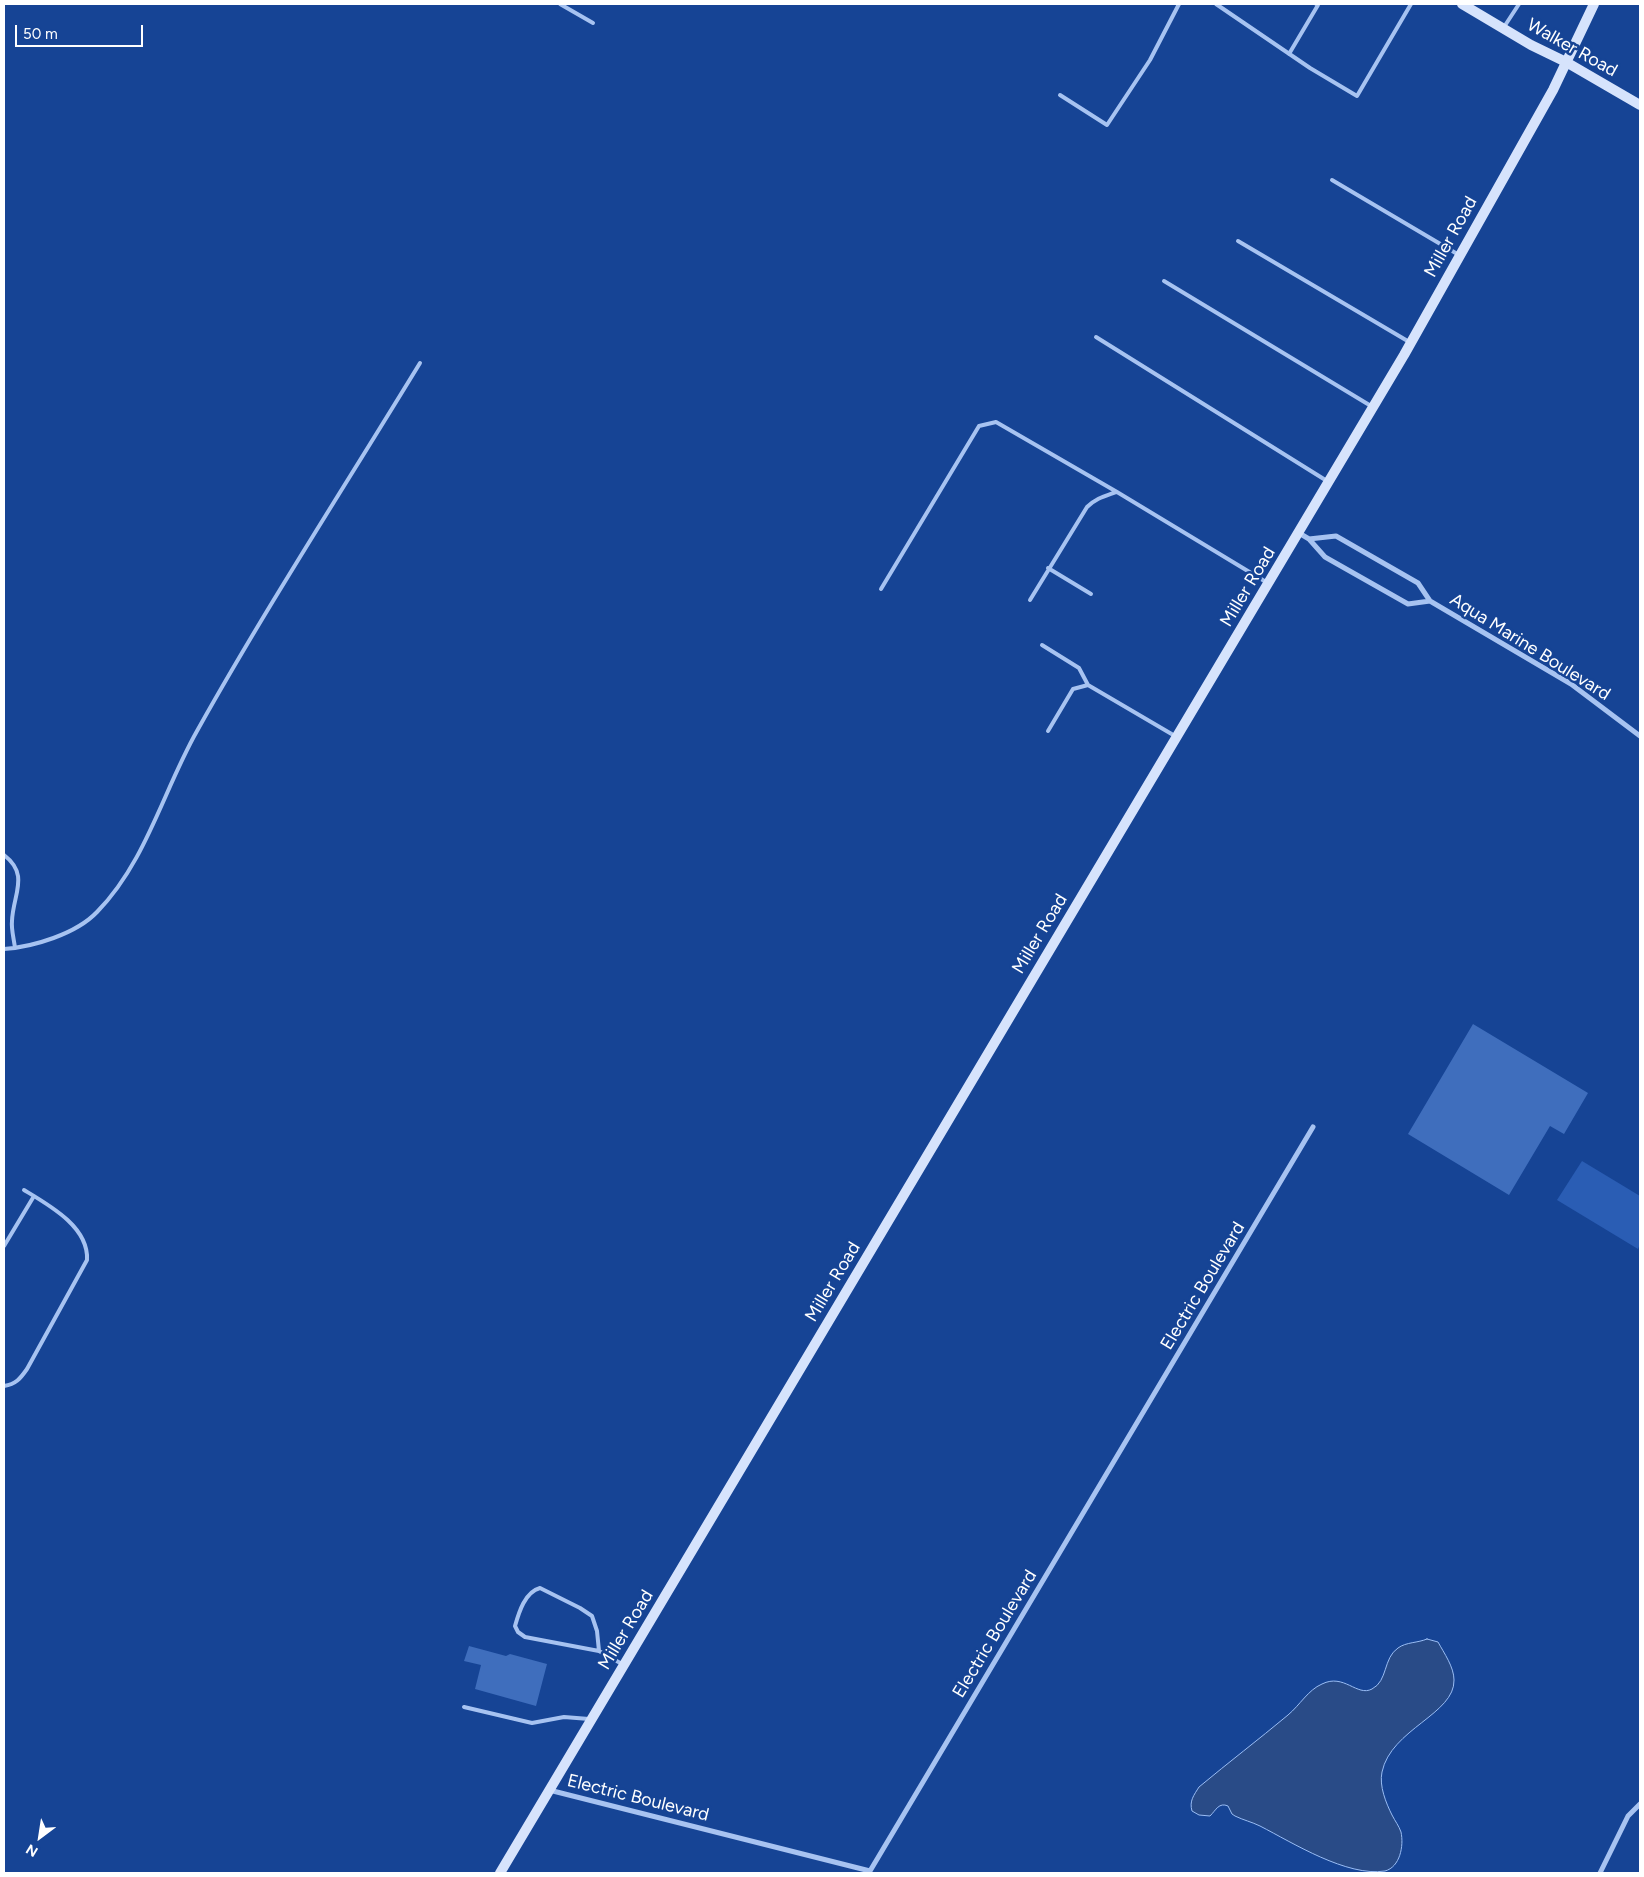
<!DOCTYPE html>
<html>
<head>
<meta charset="utf-8">
<style>
	body { margin:0 }
	#map { position:relative; width:1644px; height:1877px; overflow:hidden; background:#164495; font-family:Figtree,sans-serif }
	canvas { display:block }
	.frame { position:absolute; inset:0; border:5px solid #fff; pointer-events:none }
	.north { position:absolute; left:15px; top:1812px; width:50px; height:50px; -webkit-text-stroke:4px #164495; paint-order:stroke; rotate:211deg; font-size:14px; font-weight:700; line-height:20px; text-align:center; color:#fff }
	.north::after { content:''; display:block; margin:auto; width:18px; height:22px; background:#fff; clip-path:polygon(50% 0,100% 100%,50% 72%,0 100%) }
	.scale { position:absolute; left:15px; top:25px; width:128px; height:22px; box-sizing:border-box; border:2px solid #fff; border-top:0; padding-left:6px; font-size:15px; line-height:18px; white-space:nowrap; color:#fff; -webkit-text-stroke:4px #164495; paint-order:stroke }
</style>
</head>
<body>
<div id="map">
<canvas width="1644" height="1877"></canvas>
<div class="frame"></div>
<div class="north">N</div>
<div class="scale">50 m</div>
</div>
<script>
const ctx = document.querySelector('canvas').getContext('2d');
ctx.lineJoin = 'round';
function fillPath(path, color) { ctx.fillStyle = color; ctx.fill(path, 'evenodd'); }
function stroke(path, color, width, dash) { ctx.strokeStyle = color; ctx.lineWidth = width; ctx.lineCap = dash ? 'butt' : 'round'; ctx.setLineDash(dash || []); ctx.stroke(path); }
function label(font, color, halo, rows, align = 'center') {
  ctx.font = font + ' Figtree,sans-serif'; ctx.lineWidth = 5; ctx.setLineDash([]); ctx.textBaseline = 'middle'; ctx.strokeStyle = halo; ctx.fillStyle = color; for (const [text, x, y, turn = 0] of rows) {
    ctx.save(); ctx.translate(x, y); ctx.rotate((+turn || 0) * Math.PI / 180); ctx.textAlign = isNaN(turn) ? turn : align; if (halo) ctx.strokeText(text, 0, 0); ctx.fillText(text, 0, 0); ctx.restore();
  }
}
fillPath(new Path2D(`
	M 1582,1161 L 1640,1196 L 1640,1244 L 1638,1249 L 1557,1200 Z`), '#2a5db4');
const water = new Path2D(`
	M 1427,1639 L 1438,1642 C 1444,1653 1454,1667 1454,1680 C 1455,1714 1391,1729 1382,1772 C 1379,1786 1386,1803 1392,1815 C 1395,1821 1399,1826 1401,1832 C 1404,1846 1400,1867 1385,1871 C 1347,1877 1293,1843 1260,1826 C 1252,1822 1243,1820 1235,1816 L 1232,1814 L 1228,1806 C 1219,1802 1216,1810 1210,1816 L 1199,1815 L 1192,1811 C 1189,1801 1194,1795 1199,1787 C 1229,1762 1258,1740 1288,1715 C 1300,1705 1308,1690 1322,1684 C 1344,1673 1357,1697 1372,1689 C 1388,1681 1383,1658 1398,1648 C 1406,1642 1418,1643 1427,1639 Z`);
fillPath(water, '#294b87');
stroke(water, '#9abdf4', 1);
fillPath(new Path2D(`
	M 1473,1024 L 1588,1093 L 1564,1134 L 1550,1126 L 1509,1195 L 1408,1134 Z
	M 469,1646 L 506,1656 L 510,1654 L 547,1664 L 536,1706 L 475,1689 L 481,1665 L 464,1661 Z`), '#3f6ebd');
stroke(new Path2D(`
	M 560,4 L 593,23
	M 1216,4 L 1310,68 L 1357,96 L 1411,4
	M 1504,27 L 1519,4
	M 1289,54 L 1318,5 L 1316,4
	M 1060,95 L 1107,125 L 1150,60 L 1179,4
	M 1332,180 L 1459,255
	M 1238,241 L 1411,343
	M 1164,281 L 1371,406
	M 1096,337 L 1327,481
	M 1048,568 L 1091,594
	M 881,589 L 979,426 L 996,422 L 1117,492 L 1266,582
	M 1030,600 L 1087,507 C 1096,498 1105,496 1116,492
	M 1042,645 L 1079,668 L 1088,685
	M 1048,731 L 1073,689 L 1088,685 L 1175,736
	M 4,855 C 30,875 13,894 12,921 C 11,929 14,939 15,948
	M 4,949 C 33,947 76,934 97,912 C 146,862 163,791 197,731 C 267,606 345,486 420,363
	M 4,1246 L 34,1196
	M 4,1386 C 16,1384 20,1379 27,1369 L 87,1260 C 89,1227 49,1205 24,1190
	M 599,1651 L 597,1631 L 592,1616 L 580,1608 L 540,1588 C 525,1592 519,1612 515,1626 L 518,1632 L 525,1637 L 599,1651 L 622,1664
	M 464,1707 L 532,1723 L 564,1717 L 589,1719`), '#a7c3f1', 4);
stroke(new Path2D(`
	M 1299,533 L 1309,539 L 1325,557 L 1408,604 L 1430,601
	M 1309,539 L 1336,536 L 1418,583 L 1430,601 L 1571,684 L 1640,736
	M 549,1790 L 870,1871 L 1313,1127
	M 1600,1873 L 1628,1816 L 1640,1804`), '#a7c3f1', 5);
stroke(new Path2D(`
	M 1462,4 L 1531,45 L 1566,62 L 1640,105
	M 500,1873 L 1404,355 L 1553,90 L 1594,4`), '#d6e3fc', 10);
label('18px', '#fff', '#164495', [
	["Walker Road",1572,48,29],
	["Miller Road",1451,237,-61],
	["Miller Road",1248,587,-59],
	["Aqua Marine Boulevard",1530,647,32],
	["Miller Road",1040,934,-59],
	["Miller Road",833,1282,-59],
	["Electric Boulevard",1203,1286,-59],
	["Miller Road",626,1630,-59],
	["Electric Boulevard",995,1634,-59],
	["Electric Boulevard",638,1798,14]
]);
</script>
</body>
</html>
